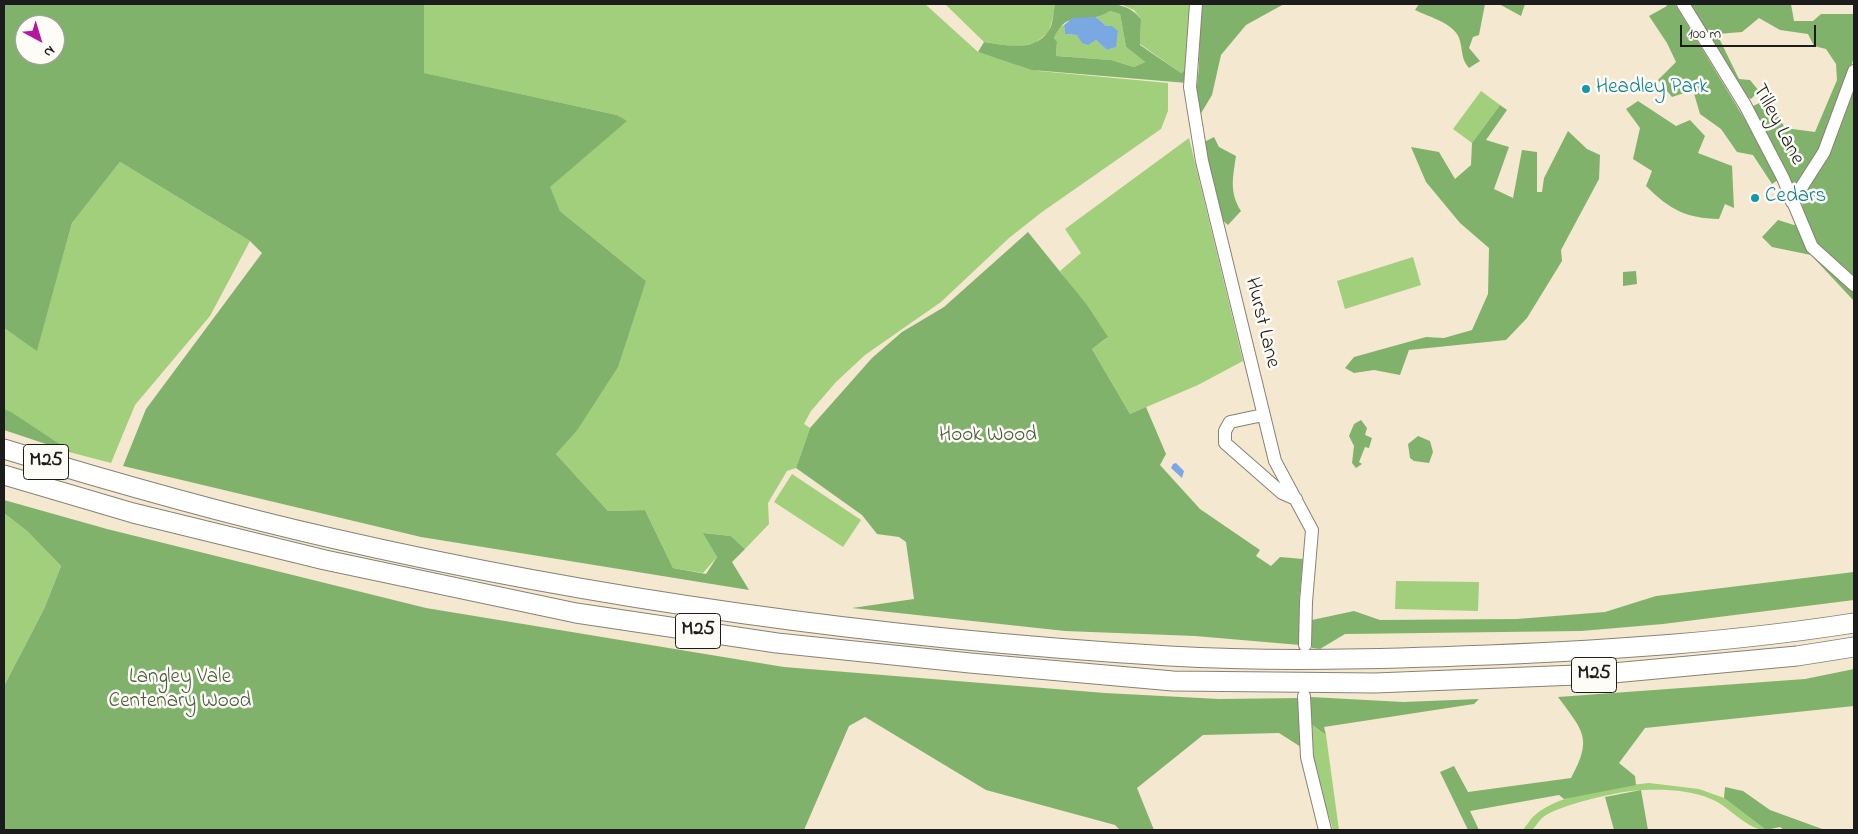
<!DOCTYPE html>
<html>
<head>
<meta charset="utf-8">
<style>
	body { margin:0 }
	#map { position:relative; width:1858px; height:834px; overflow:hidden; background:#f4e8d0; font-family:"Indie Flower",sans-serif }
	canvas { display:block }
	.frame { position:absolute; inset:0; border:5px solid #1c1c1c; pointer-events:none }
	.north { position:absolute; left:15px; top:15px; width:50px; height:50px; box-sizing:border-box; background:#fdfcf7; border:1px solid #a3a29f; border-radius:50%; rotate:141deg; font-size:14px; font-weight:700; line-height:20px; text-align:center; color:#1c1c1c }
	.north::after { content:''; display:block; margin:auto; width:18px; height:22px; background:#b5179e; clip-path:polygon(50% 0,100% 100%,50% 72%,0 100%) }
	.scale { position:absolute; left:1680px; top:25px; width:136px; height:22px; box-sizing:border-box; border:2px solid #1c1c1c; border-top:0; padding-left:6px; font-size:15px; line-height:18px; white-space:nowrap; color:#1c1c1c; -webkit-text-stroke:4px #fdfcf7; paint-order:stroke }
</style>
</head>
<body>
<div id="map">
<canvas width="1858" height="834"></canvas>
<div class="frame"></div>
<div class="north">N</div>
<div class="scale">100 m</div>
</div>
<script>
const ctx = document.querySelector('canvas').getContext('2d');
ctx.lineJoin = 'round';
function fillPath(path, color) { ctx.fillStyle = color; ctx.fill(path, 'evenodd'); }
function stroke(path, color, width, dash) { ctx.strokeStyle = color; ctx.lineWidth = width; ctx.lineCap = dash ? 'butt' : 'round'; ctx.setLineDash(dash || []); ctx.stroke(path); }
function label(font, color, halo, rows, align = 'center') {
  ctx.font = font + ' "Indie Flower",sans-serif'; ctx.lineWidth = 5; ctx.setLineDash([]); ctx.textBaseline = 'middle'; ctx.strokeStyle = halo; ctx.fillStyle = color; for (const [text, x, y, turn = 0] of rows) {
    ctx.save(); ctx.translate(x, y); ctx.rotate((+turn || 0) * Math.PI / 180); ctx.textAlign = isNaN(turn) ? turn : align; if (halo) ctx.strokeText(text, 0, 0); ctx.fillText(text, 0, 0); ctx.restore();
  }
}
fillPath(new Path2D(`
	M 424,4 L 925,4 L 978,52 L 1039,71 L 1168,83 L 1168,111 L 1161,129 L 1042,212 L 1009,238 L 941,302 L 865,355 L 836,382 L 811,411 L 804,424 L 810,428 L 796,468 L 787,471 L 768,503 L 769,524 L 745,549 L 731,536 L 704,533 L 717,557 L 703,573 L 673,568 L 645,510 L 608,511 L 556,454 L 576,432 L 646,281 L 560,211 L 549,187 L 626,121 L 617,115 L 423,73 Z
	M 945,4 L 1056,4 L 1049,32 L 1035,43 L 1017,47 L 984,42 Z
	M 1120,4 L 1192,4 L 1190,66 L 1181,73 L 1140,44 L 1141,19 L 1134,10 Z
	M 1110,11 L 1120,14 L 1126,47 L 1145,62 L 1134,67 L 1111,60 L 1056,56 L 1057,43 L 1054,38 L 1058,28 L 1064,25 L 1065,34 L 1077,35 L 1088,44 L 1096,40 L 1107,50 L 1115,47 L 1118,31 L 1106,26 L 1096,17 Z
	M 1481,91 L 1500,105 L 1472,143 L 1453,129 Z
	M 1189,138 L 1243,361 L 1198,385 L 1130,414 L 1092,349 L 1107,338 L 1060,271 L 1081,253 L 1065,229 Z
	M 120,162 L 250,241 L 210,316 L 135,405 L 111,463 L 73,453 L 4,409 L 4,328 L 37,350 L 72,223 Z
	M 1413,257 L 1421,285 L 1345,309 L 1337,281 Z
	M 792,474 L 861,520 L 843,547 L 774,502 Z
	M 4,513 L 27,531 L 61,566 L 44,609 L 4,686 Z
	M 1396,581 L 1479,582 L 1478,611 L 1395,609 Z
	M 1311,724 L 1326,735 L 1339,830 L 1333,830 L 1313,765 Z
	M 1649,783 L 1699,789 L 1724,798 L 1766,830 C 1747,830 1729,806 1711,799 C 1691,790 1665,789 1644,790 C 1622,790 1557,805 1542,818 C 1538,822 1535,827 1532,830 L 1523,830 C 1527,825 1530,819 1535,815 C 1560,793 1615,787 1649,783 Z`), '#a2cf7c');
fillPath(new Path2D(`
	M 4,4 L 424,4 L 424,73 L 617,115 L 627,121 L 550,187 L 560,211 L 646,281 L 618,367 L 576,432 L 556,454 L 608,511 L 645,510 L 673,568 L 706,574 L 717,557 L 703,533 L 731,536 L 745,549 L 732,562 L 749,590 L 421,537 L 123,466 L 146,409 L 262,253 L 250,241 L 120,162 L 72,223 L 37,351 L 4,328 ZM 25,25 L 55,25 L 55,55 L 25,55 Z
	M 1103,4 C 1120,4 1130,6 1141,19 L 1140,45 L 1181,73 L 1190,66 L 1187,83 L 1032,70 L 978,52 L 984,42 C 1006,45 1032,53 1048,32 C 1053,26 1053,13 1055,5 ZM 1110,11 L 1120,14 L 1126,47 L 1145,62 L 1134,67 L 1111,60 L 1056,56 L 1057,42 L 1054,38 C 1065,14 1075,21 1096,17 C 1100,16 1106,13 1110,11 Z
	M 1200,4 L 1284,4 L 1246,25 L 1221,55 L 1212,95 L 1200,115 L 1196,95 L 1199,67 Z
	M 1419,4 L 1485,4 L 1479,35 L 1473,37 L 1469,48 L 1480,61 L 1469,68 C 1461,59 1463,52 1460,41 C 1457,24 1429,17 1415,10 Z
	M 1499,4 L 1525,4 L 1521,16 Z
	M 1666,4 L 1675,4 L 1747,123 L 1778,180 L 1772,184 L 1753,155 L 1737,152 L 1721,129 L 1700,114 L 1693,90 L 1672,97 L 1658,80 L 1676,62 L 1667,43 L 1649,16 L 1667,6 Z
	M 1688,4 L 1791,4 L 1794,21 L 1813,21 L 1821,14 L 1854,14 L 1854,56 L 1847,83 L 1854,84 L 1854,301 L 1811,255 L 1772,247 L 1762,237 L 1778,220 L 1794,225 L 1803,220 L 1802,199 L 1807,190 L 1790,188 L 1753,106 L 1768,99 L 1785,128 L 1815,132 L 1837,80 L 1836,64 L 1826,49 L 1814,46 L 1808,34 L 1780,30 L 1759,18 L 1742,32 L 1717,34 L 1739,79 L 1750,80 L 1759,91 L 1751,99 L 1743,95 Z
	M 1638,101 L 1676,126 L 1690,120 L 1705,136 L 1698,153 L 1732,166 L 1734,208 L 1725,204 L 1719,219 C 1686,218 1670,210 1646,186 L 1652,171 L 1633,159 L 1640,128 L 1626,109 Z
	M 1500,105 L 1507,110 L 1486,140 L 1509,147 L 1494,189 L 1513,198 L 1522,150 L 1537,152 L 1537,192 L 1542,192 L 1544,178 L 1568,131 L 1587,149 L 1600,155 L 1599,179 L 1561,250 L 1562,261 L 1527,318 L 1506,340 L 1409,350 L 1400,375 L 1374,370 L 1354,373 L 1345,368 L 1354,357 L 1426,337 L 1444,338 L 1472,330 L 1488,294 L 1489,248 L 1460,223 L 1426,182 L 1411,147 L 1439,152 L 1455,179 L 1471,165 L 1472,143 Z
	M 1214,137 L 1219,147 L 1236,156 C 1233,177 1229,192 1241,211 L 1228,225 L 1221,219 L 1204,142 Z
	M 1028,232 L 1087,305 L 1108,337 L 1092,349 L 1130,414 L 1146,407 L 1166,454 L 1160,465 L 1200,509 L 1260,550 L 1256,556 L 1271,566 L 1280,557 L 1303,559 L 1299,602 L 1300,645 L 1195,636 L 1065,631 L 852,608 L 914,599 L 906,542 L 899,537 L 877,534 L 862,515 L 796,468 L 810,428 L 872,358 L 902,332 L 944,307 Z
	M 1636,271 L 1637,284 L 1623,286 L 1623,272 Z
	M 4,409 L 11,412 L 73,453 L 4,430 Z
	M 1361,420 L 1367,428 L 1365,435 L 1372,438 L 1369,448 L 1365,447 L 1359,462 L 1362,464 L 1356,468 L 1352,463 L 1354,446 L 1349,436 L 1354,424 Z
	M 1418,436 L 1430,441 L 1433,452 L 1429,463 L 1414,461 L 1410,458 L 1408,444 Z
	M 4,500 L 107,529 L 426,608 L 784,667 L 1105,693 L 1219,699 L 1302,698 L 1301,747 L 1279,733 L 1203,735 L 1137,788 L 1154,830 L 1120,830 L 1115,825 L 986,790 L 865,717 L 849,726 L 804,830 L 4,830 L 4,686 L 44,609 L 61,566 L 27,531 L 4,513 Z
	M 1854,572 L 1854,600 L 1663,624 L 1581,631 L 1345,634 L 1320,649 L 1312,648 L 1312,620 L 1354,611 L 1380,620 L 1517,619 L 1605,612 L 1656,596 Z
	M 1854,669 L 1854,706 L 1645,728 L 1619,763 L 1635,776 L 1636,785 L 1564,799 L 1559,795 L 1470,811 L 1479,830 L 1468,830 L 1440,772 L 1454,766 L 1468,792 L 1571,778 C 1593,738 1583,731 1558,697 L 1805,679 Z
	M 1311,697 L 1403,702 L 1479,699 L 1474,704 L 1324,727 L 1326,735 L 1311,724 Z
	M 1725,787 L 1743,791 L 1770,810 L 1825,830 L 1784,830 L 1780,827 L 1766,830 L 1724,798 Z
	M 1641,790 L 1648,830 L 1614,830 L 1605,797 Z`), '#81b26c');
fillPath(new Path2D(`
	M 1096,17 L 1106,26 L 1112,26 L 1118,31 L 1116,47 L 1107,50 L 1096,40 L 1088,45 L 1082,43 L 1077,35 L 1065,34 L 1064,25 L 1073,18 Z
	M 1176,463 L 1184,471 L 1182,478 L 1171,468 L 1173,464 Z`), '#79a8e3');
const minor = new Path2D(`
	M 1196,4 L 1190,87 L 1202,161 L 1275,461 L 1312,530 L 1306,602 L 1305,645
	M 1683,4 L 1745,105 L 1783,178 L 1812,247 L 1854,285
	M 1792,202 L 1824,152 L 1854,71
	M 1263,415 L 1230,422 L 1225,431 L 1225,443 L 1282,493 L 1296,499
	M 1304,696 L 1307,757 L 1325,830`);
const highway = new Path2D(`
	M 4,449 C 112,482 221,513 331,538 C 605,601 888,639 1169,656 C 1275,662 1382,659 1489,655 C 1611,650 1733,642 1854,623
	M 4,475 L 133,513 L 325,560 L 576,613 L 777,643 L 970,663 L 1173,681 L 1375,683 L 1602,674 L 1797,656 L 1854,647`);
stroke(minor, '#888276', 14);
stroke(highway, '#888276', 21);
stroke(minor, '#fff', 12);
stroke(highway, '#fff', 19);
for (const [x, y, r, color] of [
	[1586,89,5,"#0f9aa8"],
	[1755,198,5,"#0f9aa8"]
]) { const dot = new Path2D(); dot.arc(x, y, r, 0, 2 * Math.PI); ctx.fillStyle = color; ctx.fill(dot); stroke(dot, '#fdfcf7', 2); }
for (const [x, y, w] of [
	[46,462,45],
	[698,631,45],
	[1594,675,45]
]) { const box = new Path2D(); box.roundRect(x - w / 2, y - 17.5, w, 35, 4); ctx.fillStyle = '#fdfcf7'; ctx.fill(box); stroke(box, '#1c1c1c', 1); }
label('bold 20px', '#1c1c1c', null, [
	["M25",46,462],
	["M25",698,631],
	["M25",1594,675]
]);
label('21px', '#0d838f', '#fdfcf7', [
	["Headley Park",1596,89],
	["Cedars",1765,198]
], 'left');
label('21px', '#1c1c1c', '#fdfcf7', [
	["Tilley Lane",1777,125,62],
	["Hurst Lane",1261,323,76]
]);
label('21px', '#4b5b3e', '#fdfcf7', [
	["Hook Wood",988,437],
	["Langley Vale",180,679],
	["Centenary Wood",180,703]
]);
</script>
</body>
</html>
